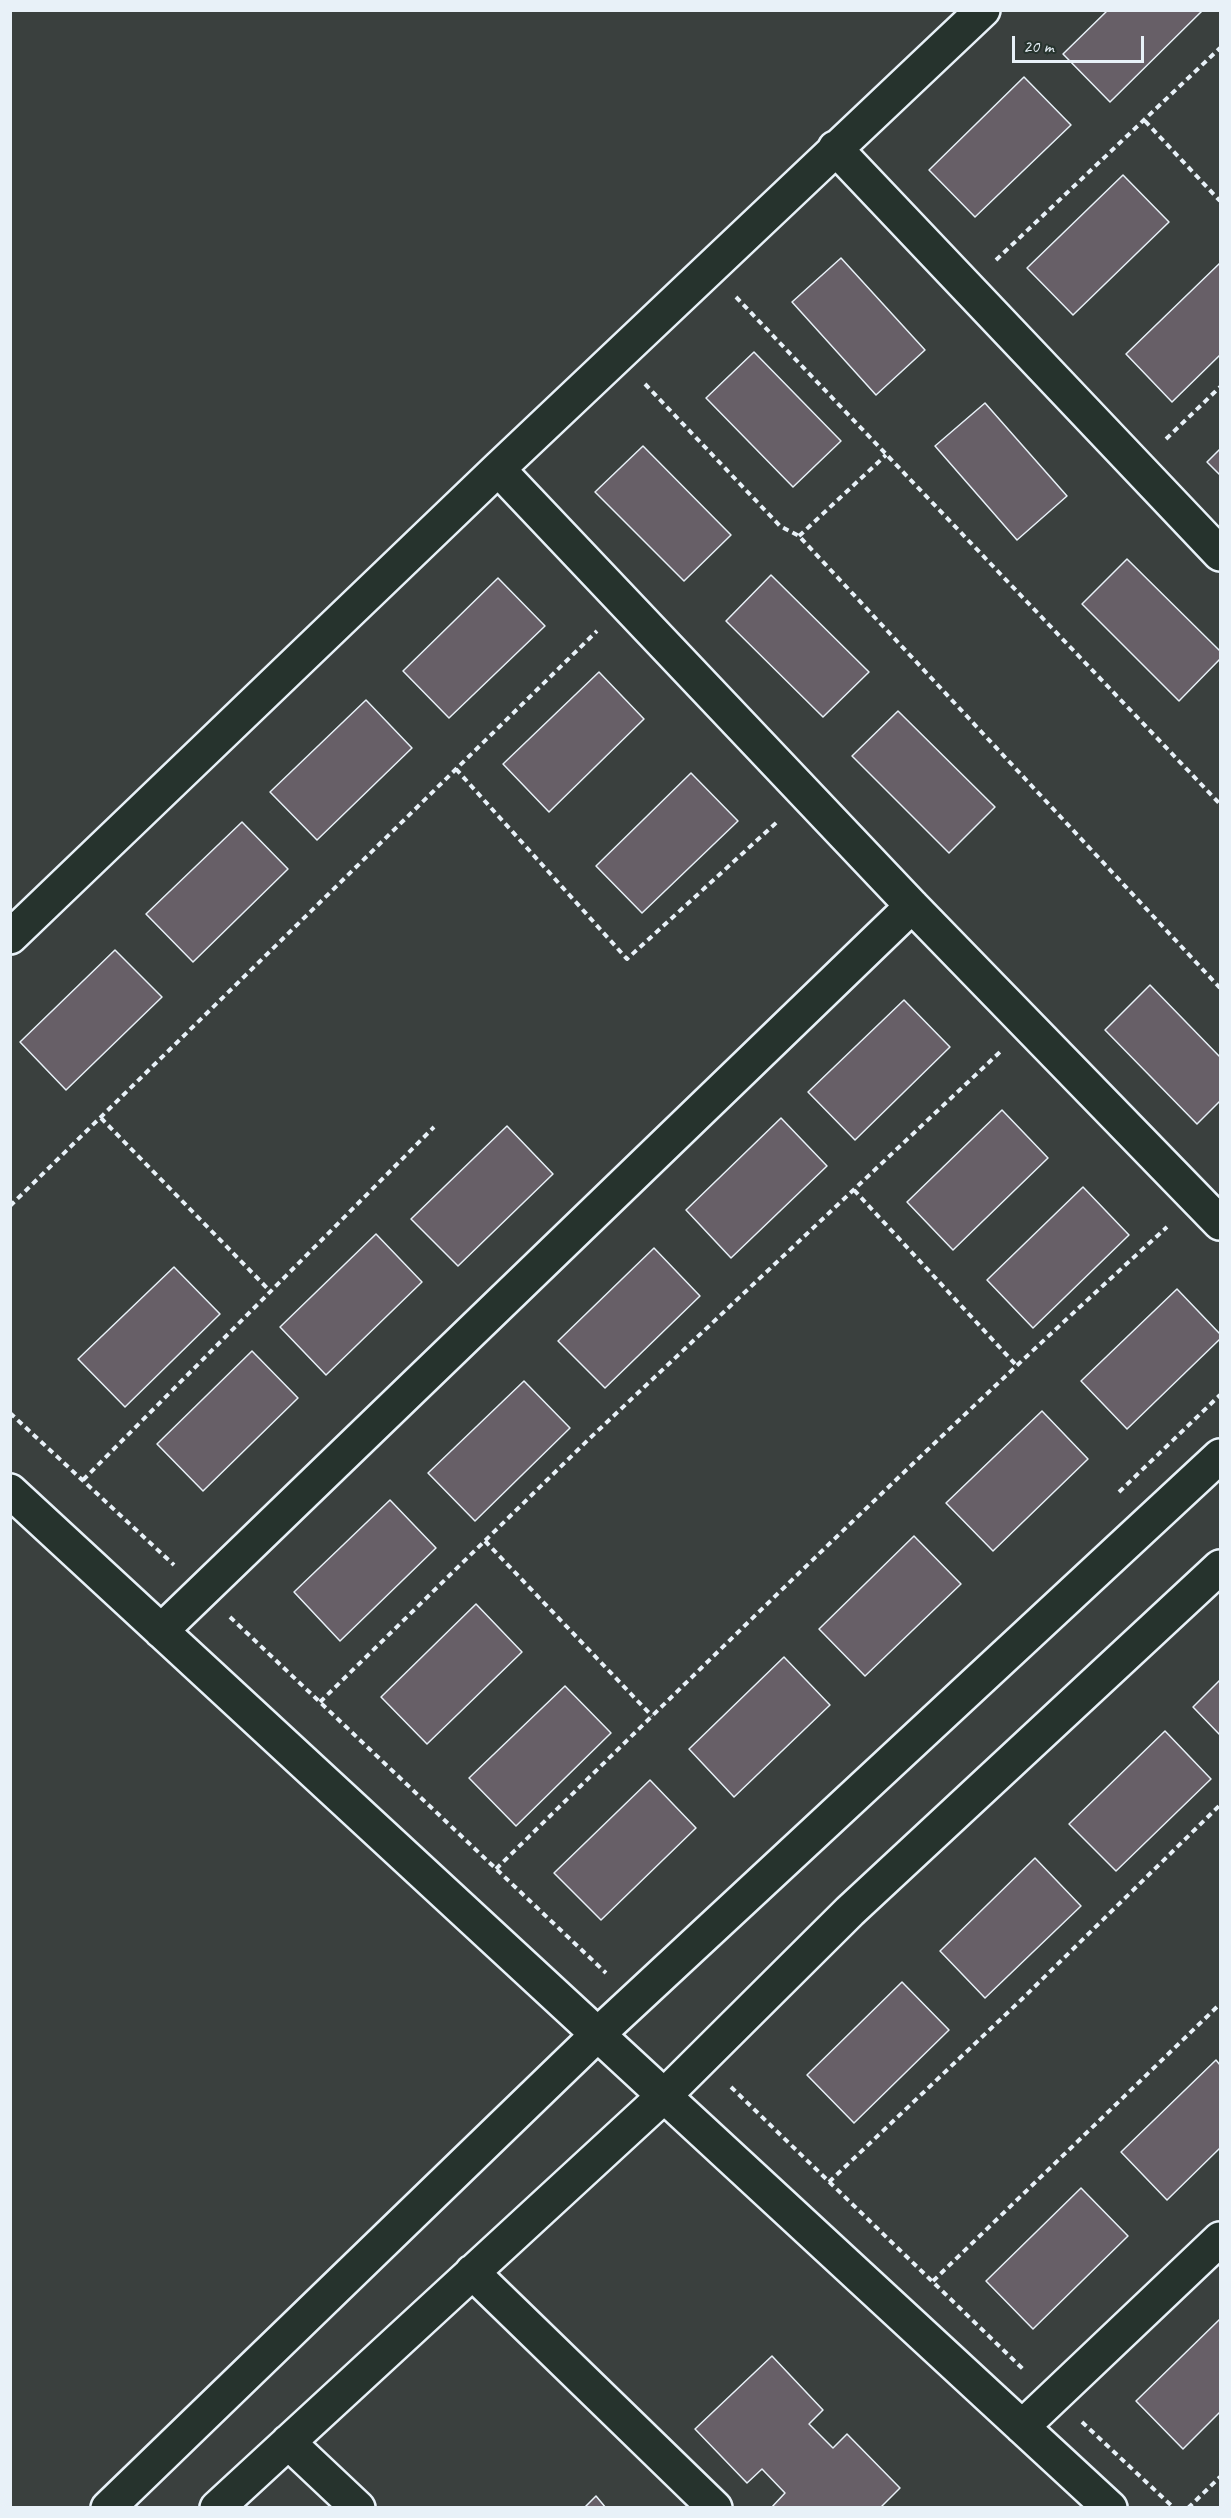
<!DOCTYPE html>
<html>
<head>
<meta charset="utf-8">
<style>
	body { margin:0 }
	#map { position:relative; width:1231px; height:2518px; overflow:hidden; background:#3a403e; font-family:Caveat,sans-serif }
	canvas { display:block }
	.frame { position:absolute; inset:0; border:12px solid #e8f1f8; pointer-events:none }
	.scale { position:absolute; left:1012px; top:36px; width:132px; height:27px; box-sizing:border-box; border:3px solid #e8f1f8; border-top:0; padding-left:8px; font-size:18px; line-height:21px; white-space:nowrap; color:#e8f1f8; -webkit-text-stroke:4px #26332d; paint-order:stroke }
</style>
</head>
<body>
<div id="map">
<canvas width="1231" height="2518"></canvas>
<div class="frame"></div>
<div class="scale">20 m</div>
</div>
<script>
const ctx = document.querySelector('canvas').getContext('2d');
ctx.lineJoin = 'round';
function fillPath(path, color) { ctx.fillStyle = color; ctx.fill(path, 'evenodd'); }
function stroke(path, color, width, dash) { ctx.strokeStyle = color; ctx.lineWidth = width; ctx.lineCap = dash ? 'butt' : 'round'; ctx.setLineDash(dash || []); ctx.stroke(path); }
const building = new Path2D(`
	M 1108,10 L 1203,10 L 1110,102 L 1063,54 Z
	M 1024,77 L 1071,125 L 975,217 L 929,170 Z
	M 1123,175 L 1169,222 L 1073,315 L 1027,268 Z
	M 841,258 L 925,350 L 876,395 L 792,302 Z
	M 1220,263 L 1220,355 L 1172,402 L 1126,354 Z
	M 754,352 L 841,441 L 793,487 L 706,398 Z
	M 985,403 L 1067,496 L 1017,540 L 935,446 Z
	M 643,446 L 731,535 L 684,581 L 595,492 Z
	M 1220,449 L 1220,475 L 1207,462 Z
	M 1127,559 L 1220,651 L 1220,659 L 1179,701 L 1082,604 Z
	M 771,575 L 869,672 L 823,717 L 726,621 Z
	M 498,578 L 545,626 L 449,718 L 403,671 Z
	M 599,672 L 644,719 L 549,812 L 503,764 Z
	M 366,700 L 412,748 L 317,840 L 270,792 Z
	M 898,711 L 995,807 L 949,853 L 852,756 Z
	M 691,773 L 738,821 L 642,913 L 596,866 Z
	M 242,822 L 288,869 L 193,962 L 146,914 Z
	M 115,950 L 162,997 L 66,1090 L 20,1042 Z
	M 1150,985 L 1220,1057 L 1220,1101 L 1197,1124 L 1105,1030 Z
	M 904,1000 L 950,1047 L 855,1140 L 808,1092 Z
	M 1002,1110 L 1048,1158 L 953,1250 L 907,1202 Z
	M 781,1118 L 827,1166 L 731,1258 L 686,1210 Z
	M 507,1126 L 553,1174 L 458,1266 L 411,1219 Z
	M 1083,1187 L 1129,1235 L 1033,1328 L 987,1280 Z
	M 376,1234 L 422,1282 L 326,1375 L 280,1327 Z
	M 654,1248 L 700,1296 L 605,1388 L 558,1341 Z
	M 174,1267 L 220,1314 L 125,1407 L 78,1359 Z
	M 1177,1289 L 1220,1334 L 1220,1339 L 1127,1429 L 1081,1381 Z
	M 252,1351 L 298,1398 L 203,1491 L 157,1444 Z
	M 524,1381 L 570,1428 L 475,1521 L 428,1473 Z
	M 1042,1411 L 1088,1459 L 993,1551 L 946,1503 Z
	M 390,1500 L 436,1548 L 340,1641 L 294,1592 Z
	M 914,1536 L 961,1584 L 865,1676 L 819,1629 Z
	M 476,1604 L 522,1652 L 427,1744 L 381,1697 Z
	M 784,1657 L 830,1705 L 734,1797 L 689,1749 Z
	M 1220,1680 L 1220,1735 L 1193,1707 Z
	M 565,1686 L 611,1733 L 516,1826 L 469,1778 Z
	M 1165,1731 L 1211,1779 L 1116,1871 L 1069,1824 Z
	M 650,1780 L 696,1828 L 601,1920 L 554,1873 Z
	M 1035,1858 L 1081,1906 L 985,1998 L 940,1951 Z
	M 902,1982 L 949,2030 L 854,2123 L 807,2075 Z
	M 1216,2060 L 1220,2065 L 1220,2148 L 1167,2200 L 1121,2152 Z
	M 1081,2188 L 1128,2236 L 1033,2329 L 986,2281 Z
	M 1220,2319 L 1220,2412 L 1183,2449 L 1136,2401 Z
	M 772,2356 L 823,2410 L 809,2424 L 833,2448 L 847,2434 L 900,2488 L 880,2508 L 771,2508 L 785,2493 L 762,2469 L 747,2483 L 695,2429 Z
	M 596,2496 L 606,2508 L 584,2508 Z`);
fillPath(building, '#675f67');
stroke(building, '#e8f1f8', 1.5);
const minor = new Path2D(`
	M 835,148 L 1220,554
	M 498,469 L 912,906 L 1220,1223
	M 10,937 L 498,469 L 983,10
	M 10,1491 L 1110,2508
	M 161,1631 L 912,906
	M 472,2272 L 715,2508
	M 1022,2427 L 1220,2239
	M 288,2442 L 358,2508
	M 108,2508 L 597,2035 L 1220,1456
	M 217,2508 L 665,2095 L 850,1911 L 1220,1567`);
stroke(minor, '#e8f1f8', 38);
stroke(new Path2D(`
	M 1145,121 L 1220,201
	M 996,260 L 1220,48
	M 736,297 L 1220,804
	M 645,384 L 780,526 L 799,536 L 1220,988
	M 1166,439 L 1220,387
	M 799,536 L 886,455
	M 456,769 L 627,959 L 777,822
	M 101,1118 L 270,1291
	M 854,1190 L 1016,1365
	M 10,1206 L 597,631
	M 10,1413 L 174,1565
	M 83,1480 L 434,1127
	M 1119,1492 L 1220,1395
	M 485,1541 L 652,1716
	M 230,1617 L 606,1973
	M 320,1702 L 589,1439 L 1001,1051
	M 496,1869 C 717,1652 938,1435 1167,1227
	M 731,2087 L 1025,2371
	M 829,2182 L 1022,1999 L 1220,1805
	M 933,2281 L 1220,2004
	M 1082,2422 L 1174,2508
	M 1188,2508 L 1220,2477`), '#e8f1f8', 4, [6, 4.5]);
stroke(minor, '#26332d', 33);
</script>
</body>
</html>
